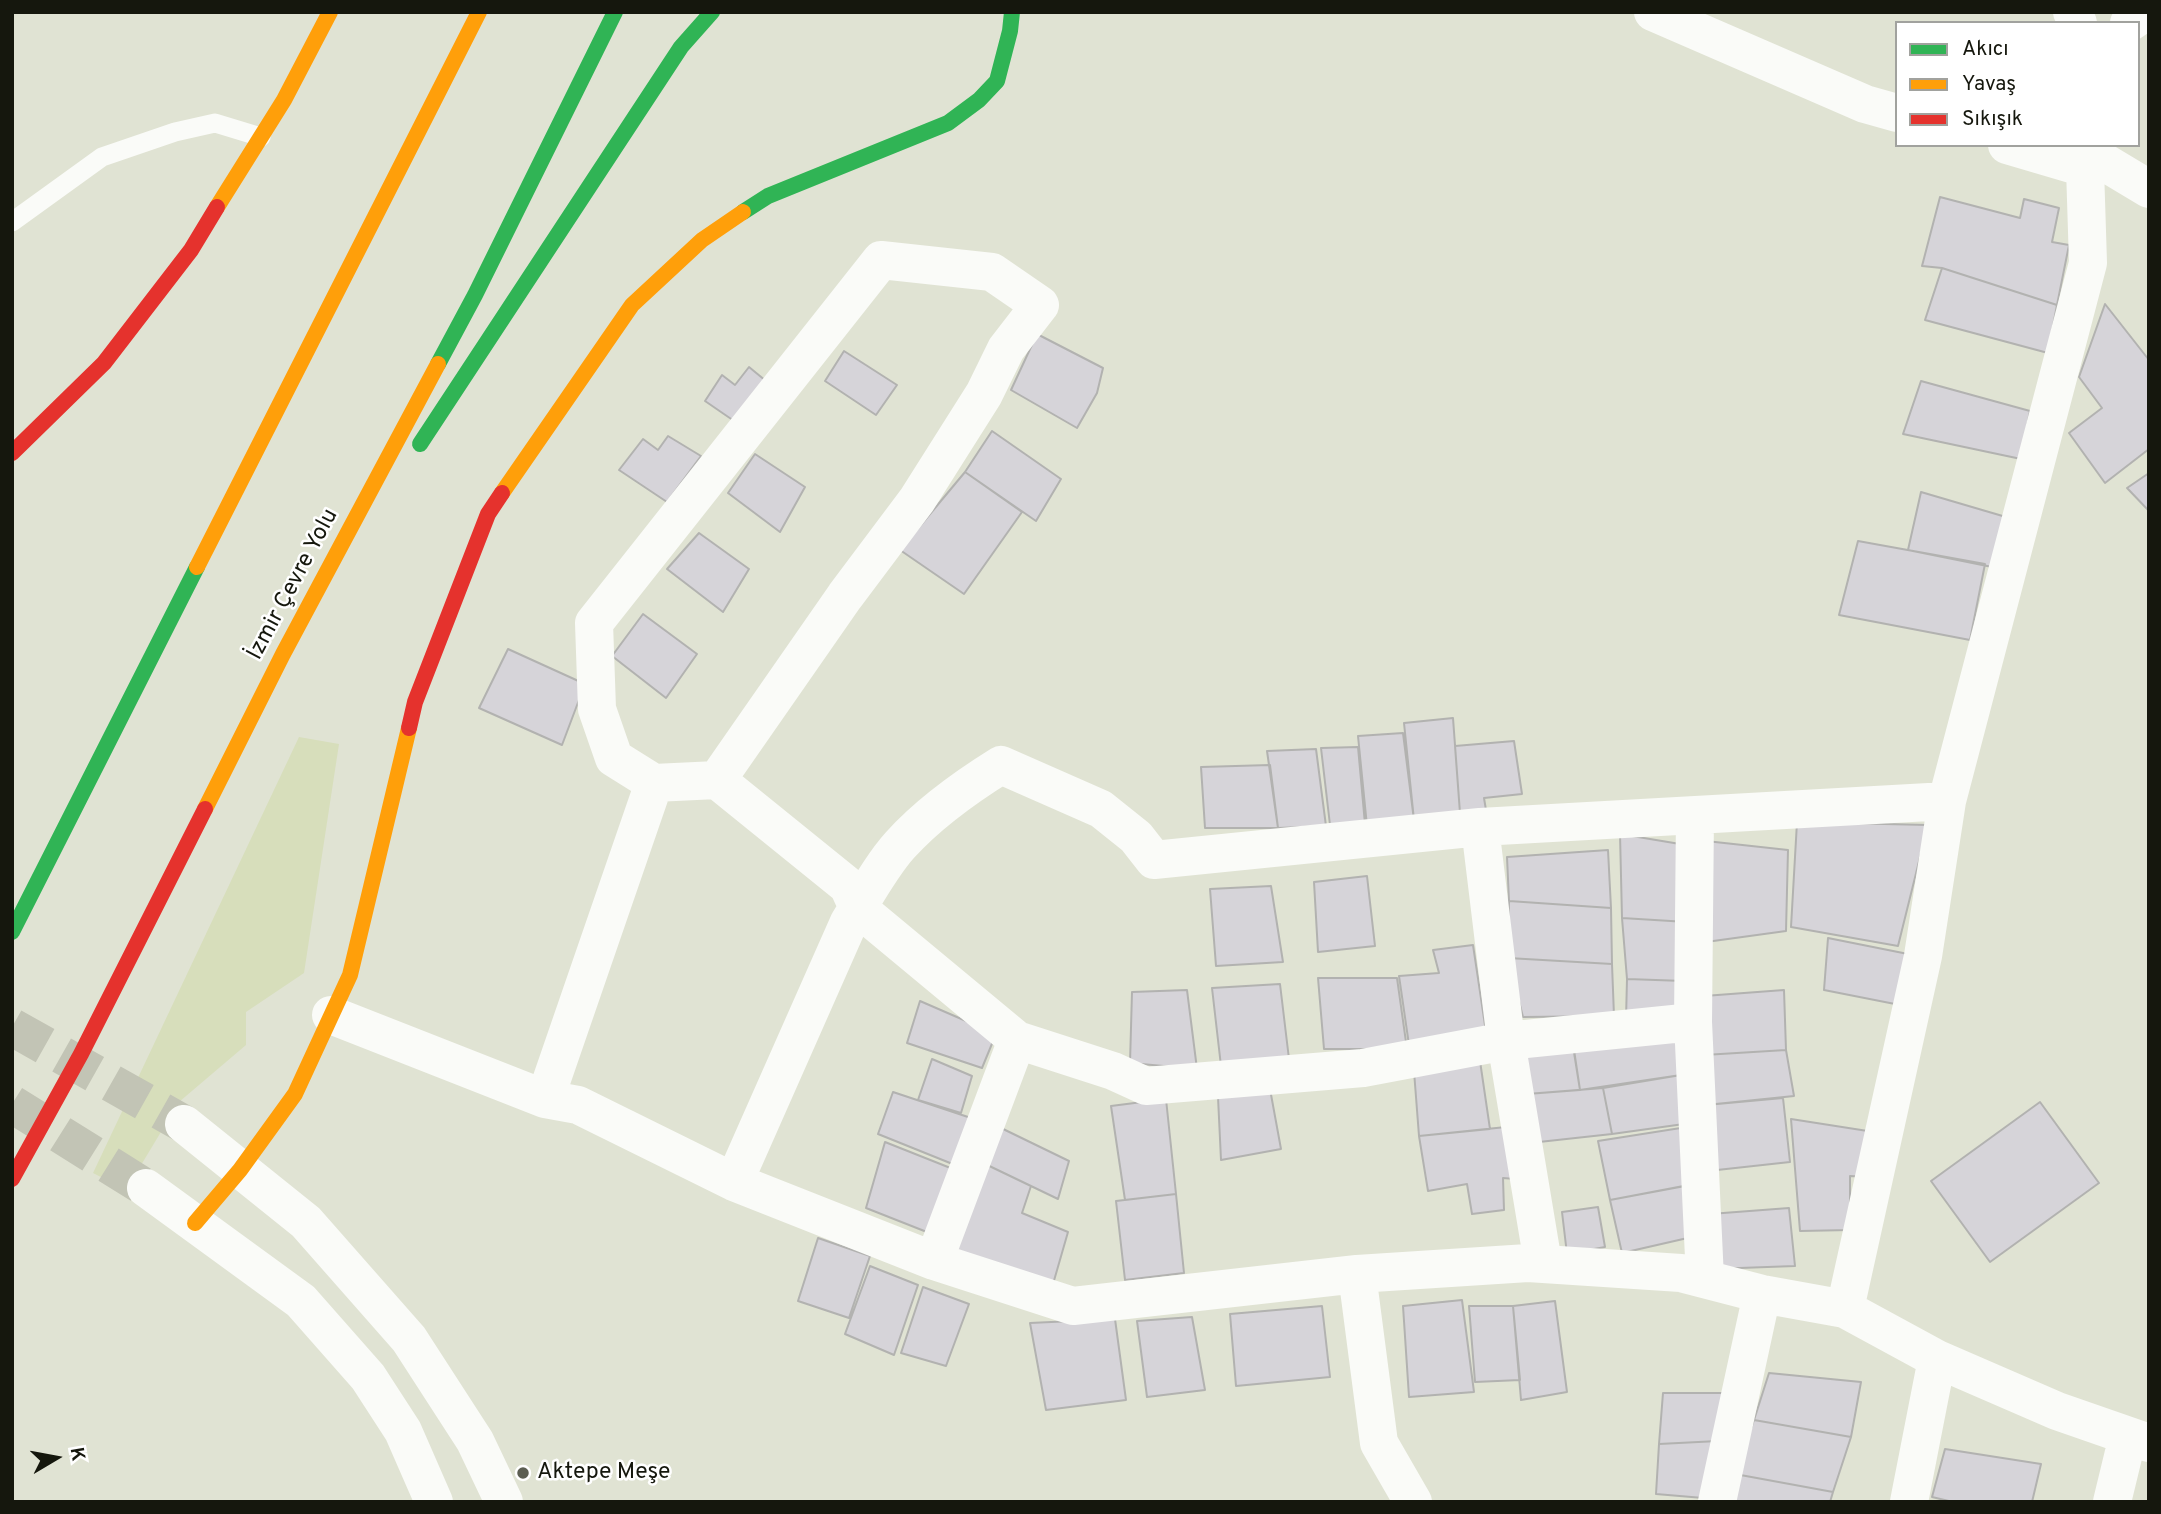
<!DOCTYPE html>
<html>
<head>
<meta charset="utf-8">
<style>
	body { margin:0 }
	#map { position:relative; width:2161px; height:1514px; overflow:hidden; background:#e0e3d3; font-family:Overpass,sans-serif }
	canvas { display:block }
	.frame { position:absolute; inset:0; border:14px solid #15170d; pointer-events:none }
	.legend { position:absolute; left:1895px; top:21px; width:245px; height:126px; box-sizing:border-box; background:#fff; border:2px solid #a1a29e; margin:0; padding:9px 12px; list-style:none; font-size:21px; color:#15170d }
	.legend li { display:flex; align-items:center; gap:14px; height:35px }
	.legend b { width:35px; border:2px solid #a1a29e }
	.north { position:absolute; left:21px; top:1423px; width:70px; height:70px; -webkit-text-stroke:5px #fff; paint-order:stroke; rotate:80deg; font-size:19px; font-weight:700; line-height:28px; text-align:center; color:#15170d }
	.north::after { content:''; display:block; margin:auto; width:24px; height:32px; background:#15170d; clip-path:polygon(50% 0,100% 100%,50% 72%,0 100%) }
</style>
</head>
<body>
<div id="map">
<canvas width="2161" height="1514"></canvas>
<div class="frame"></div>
<ul class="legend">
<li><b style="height:9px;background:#30b455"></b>Akıcı</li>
<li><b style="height:9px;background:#ff9f0a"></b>Yavaş</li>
<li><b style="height:9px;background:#e5322d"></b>Sıkışık</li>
</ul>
<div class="north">K</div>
</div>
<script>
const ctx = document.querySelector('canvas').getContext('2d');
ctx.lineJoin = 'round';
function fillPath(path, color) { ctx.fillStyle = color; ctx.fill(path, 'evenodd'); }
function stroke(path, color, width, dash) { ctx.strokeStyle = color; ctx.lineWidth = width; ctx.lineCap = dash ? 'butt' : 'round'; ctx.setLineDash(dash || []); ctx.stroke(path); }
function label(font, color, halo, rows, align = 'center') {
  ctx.font = font + ' Overpass,sans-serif'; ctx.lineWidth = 5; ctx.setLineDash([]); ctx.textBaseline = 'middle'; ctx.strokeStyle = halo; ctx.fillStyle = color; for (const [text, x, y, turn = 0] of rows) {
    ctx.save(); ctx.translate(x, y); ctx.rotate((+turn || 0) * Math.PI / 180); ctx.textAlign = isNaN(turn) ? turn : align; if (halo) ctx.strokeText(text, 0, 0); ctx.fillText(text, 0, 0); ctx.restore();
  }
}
fillPath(new Path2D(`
	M 299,737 L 339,744 L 304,973 L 246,1012 L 246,1045 L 179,1102 L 126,1190 L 93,1173 Z`), '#d7debb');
const building = new Path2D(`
	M 1940,197 L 2020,218 L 2024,199 L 2059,208 L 2052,242 L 2069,245 L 2057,305 L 1942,268 L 1922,266 Z
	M 1942,268 L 2057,305 L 2048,353 L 1925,320 Z
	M 2105,304 L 2149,360 L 2149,449 L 2105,483 L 2069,433 L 2102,408 L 2079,377 Z
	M 1037,334 L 1103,368 L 1097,393 L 1077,428 L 1011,390 Z
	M 844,351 L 897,385 L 876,415 L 825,381 Z
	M 749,367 L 766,381 L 737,423 L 705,401 L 722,375 L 735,385 Z
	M 1921,381 L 2030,411 L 2021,459 L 1903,434 Z
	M 992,431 L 1061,479 L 1036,521 L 965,472 Z
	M 668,436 L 701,456 L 667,502 L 619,470 L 643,439 L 658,450 Z
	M 755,454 L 805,487 L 780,532 L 728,493 Z
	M 965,472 L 1022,512 L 964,594 L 900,550 Z
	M 2149,473 L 2149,511 L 2127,488 Z
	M 1921,492 L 2006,517 L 1997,568 L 1908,550 Z
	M 699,533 L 749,569 L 723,612 L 667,569 Z
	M 1858,541 L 1985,564 L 1970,640 L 1839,615 Z
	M 643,614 L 697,654 L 666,698 L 612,656 Z
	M 508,649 L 585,684 L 562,745 L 479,708 Z
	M 1453,718 L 1460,813 L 1414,820 L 1404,723 Z
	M 1403,733 L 1414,820 L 1367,826 L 1358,736 Z
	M 1514,741 L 1522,794 L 1484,798 L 1486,810 L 1460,813 L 1455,746 Z
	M 1358,747 L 1365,824 L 1330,825 L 1321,748 Z
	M 1316,749 L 1326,826 L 1278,828 L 1267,751 Z
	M 1270,765 L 1278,828 L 1205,828 L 1201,767 Z
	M 1797,822 L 1928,825 L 1898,946 L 1791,927 Z
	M 1620,834 L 1686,845 L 1687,922 L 1622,918 Z
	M 1706,841 L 1788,850 L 1786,931 L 1706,942 Z
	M 1608,850 L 1611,908 L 1509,901 L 1507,857 Z
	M 1367,876 L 1375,946 L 1318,952 L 1314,882 Z
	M 1271,886 L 1283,962 L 1216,966 L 1210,889 Z
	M 1509,901 L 1611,908 L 1612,964 L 1508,958 Z
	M 1622,918 L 1687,922 L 1684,981 L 1627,979 Z
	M 1828,938 L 1913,955 L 1900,1005 L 1824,990 Z
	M 1473,945 L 1486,1032 L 1409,1045 L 1399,976 L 1439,973 L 1433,950 Z
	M 1508,958 L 1612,964 L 1614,1016 L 1523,1017 Z
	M 1318,978 L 1397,978 L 1407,1049 L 1324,1049 Z
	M 1627,979 L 1684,981 L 1683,1016 L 1626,1019 Z
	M 1280,984 L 1289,1059 L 1221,1066 L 1212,988 Z
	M 1187,990 L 1197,1069 L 1130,1063 L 1132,992 Z
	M 1784,990 L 1786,1050 L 1704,1055 L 1704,996 Z
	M 920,1001 L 996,1034 L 982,1068 L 907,1043 Z
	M 1679,1035 L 1681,1075 L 1580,1090 L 1574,1050 Z
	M 1573,1046 L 1580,1090 L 1527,1094 L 1523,1051 Z
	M 1786,1050 L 1794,1096 L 1706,1105 L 1704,1055 Z
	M 932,1059 L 972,1076 L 961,1113 L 918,1100 Z
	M 1480,1061 L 1490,1129 L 1419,1136 L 1414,1071 Z
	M 1681,1075 L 1684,1124 L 1612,1134 L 1603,1088 Z
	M 1603,1088 L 1612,1134 L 1539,1142 L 1527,1094 Z
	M 1270,1089 L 1281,1149 L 1221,1160 L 1218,1097 Z
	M 893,1092 L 974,1119 L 960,1167 L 878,1134 Z
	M 1783,1098 L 1790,1162 L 1708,1171 L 1706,1105 Z
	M 1166,1099 L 1176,1194 L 1125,1200 L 1111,1106 Z
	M 2040,1102 L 2099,1183 L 1990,1262 L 1931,1181 Z
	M 1791,1119 L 1874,1132 L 1867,1177 L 1850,1176 L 1850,1230 L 1800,1231 Z
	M 999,1127 L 1069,1161 L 1058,1199 L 981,1162 Z
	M 1506,1127 L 1515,1179 L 1503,1178 L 1504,1210 L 1472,1214 L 1467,1184 L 1428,1191 L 1419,1136 Z
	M 1687,1127 L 1694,1184 L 1610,1200 L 1598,1141 Z
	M 885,1142 L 958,1171 L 937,1236 L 866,1208 Z
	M 981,1162 L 1031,1186 L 1022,1213 L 1068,1232 L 1051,1291 L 945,1255 Z
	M 1685,1186 L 1692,1237 L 1622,1253 L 1610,1200 Z
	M 1176,1194 L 1184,1273 L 1125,1280 L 1116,1201 Z
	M 1598,1207 L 1605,1247 L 1567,1254 L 1562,1212 Z
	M 1789,1208 L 1795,1266 L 1712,1269 L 1710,1214 Z
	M 818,1238 L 870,1256 L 849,1318 L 798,1301 Z
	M 870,1266 L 918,1285 L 894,1355 L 845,1334 Z
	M 923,1287 L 969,1304 L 946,1366 L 901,1353 Z
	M 1462,1300 L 1474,1392 L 1409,1397 L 1403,1306 Z
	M 1555,1301 L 1567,1392 L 1521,1400 L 1513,1306 Z
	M 1322,1306 L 1330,1377 L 1236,1386 L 1230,1314 Z
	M 1469,1306 L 1513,1306 L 1520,1380 L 1475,1382 Z
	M 1192,1317 L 1205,1390 L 1147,1397 L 1137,1321 Z
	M 1115,1319 L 1126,1400 L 1046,1410 L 1030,1323 Z
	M 1769,1373 L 1861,1382 L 1851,1437 L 1754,1420 Z
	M 1663,1393 L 1732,1393 L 1718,1441 L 1659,1444 Z
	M 1754,1420 L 1851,1437 L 1833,1492 L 1735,1474 Z
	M 1718,1441 L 1715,1499 L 1656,1494 L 1659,1444 Z
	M 1945,1449 L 2041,1464 L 2032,1502 L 1953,1502 L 1932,1497 Z
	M 1735,1474 L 1833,1492 L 1830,1502 L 1723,1502 Z`);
fillPath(building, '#d6d4d9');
stroke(building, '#b2b2b0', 2);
stroke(new Path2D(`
	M 12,1027 L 184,1124
	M 12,1104 L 146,1188`), '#c2c4b5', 38, [38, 19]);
stroke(new Path2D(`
	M 12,222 L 102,157 L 175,132 L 215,123 L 261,137`), '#fafbf8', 19);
stroke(new Path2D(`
	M 1653,12 L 1865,104 L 1897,113
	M 2072,12 L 2078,23
	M 2129,23 L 2145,12
	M 2007,145 L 2085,168
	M 2089,153 L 2149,189
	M 654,783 L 614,758 L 597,709 L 594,623 L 881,260 L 992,272 L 1040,305 L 1006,349 L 984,394 L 917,500 L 845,596 L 717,780 L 848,886 L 858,908 L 1017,1040 L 1113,1071 L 1146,1086 L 1363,1068 L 1506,1041 L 1693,1022
	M 1695,815 L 1693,1022 L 1705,1279
	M 1480,827 L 1506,1041 L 1543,1263
	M 331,1015 L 545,1099 L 578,1105 L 734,1182 L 934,1261 L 1073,1306 L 1357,1274 L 1528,1263 L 1681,1273 L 1762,1294 L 1845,1309 L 1937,1359 L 2057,1411 L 2149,1443
	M 545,1099 L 654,783 L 717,780
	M 184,1124 L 306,1222 L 409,1339 L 475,1441 L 504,1502
	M 734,1182 L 849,922 C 864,898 881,866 900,845 C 929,813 964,788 1001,765 L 1101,809 L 1136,837 L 1154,860 L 1480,827 L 1947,801
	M 146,1188 L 301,1301 L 368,1377 L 403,1431 L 434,1502
	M 934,1261 L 1017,1040
	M 1357,1274 L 1379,1443 L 1413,1502
	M 1845,1309 L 1923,956 L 1947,801 L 2088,263 L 2085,168 L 2091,145
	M 1717,1502 L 1762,1294
	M 1909,1502 L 1937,1359
	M 2112,1502 L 2128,1436`), '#fafbf8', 38);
stroke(new Path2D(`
	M 743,212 L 768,196 L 948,123 L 979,100 L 997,81 L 1010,31 L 1012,12
	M 438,364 L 475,295 L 615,12
	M 420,444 L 681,47 L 712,12
	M 12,932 L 197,567`), '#30b455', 16);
stroke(new Path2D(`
	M 217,207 L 284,100 L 330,12
	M 502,493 L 632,305 L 702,240 L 743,212
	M 197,567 L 479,12
	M 205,809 L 283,654 L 438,364
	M 195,1223 L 240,1170 L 295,1094 L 350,975 L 409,728`), '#ff9f0a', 16);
stroke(new Path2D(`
	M 12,453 L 104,363 L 191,250 L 217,207
	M 409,728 L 415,702 L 488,514 L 502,493
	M 12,1179 L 81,1054 L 205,809`), '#e5322d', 16);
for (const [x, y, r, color] of [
	[523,1473,7,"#5c5e52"]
]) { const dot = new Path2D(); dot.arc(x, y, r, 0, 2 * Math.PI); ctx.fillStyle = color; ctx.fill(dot); stroke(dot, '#fff', 2.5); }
label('23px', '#15170d', '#fff', [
	["İzmir Çevre Yolu",294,585,-62]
]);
label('23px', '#15170d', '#fff', [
	["Aktepe Meşe",537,1473]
], 'left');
</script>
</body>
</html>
